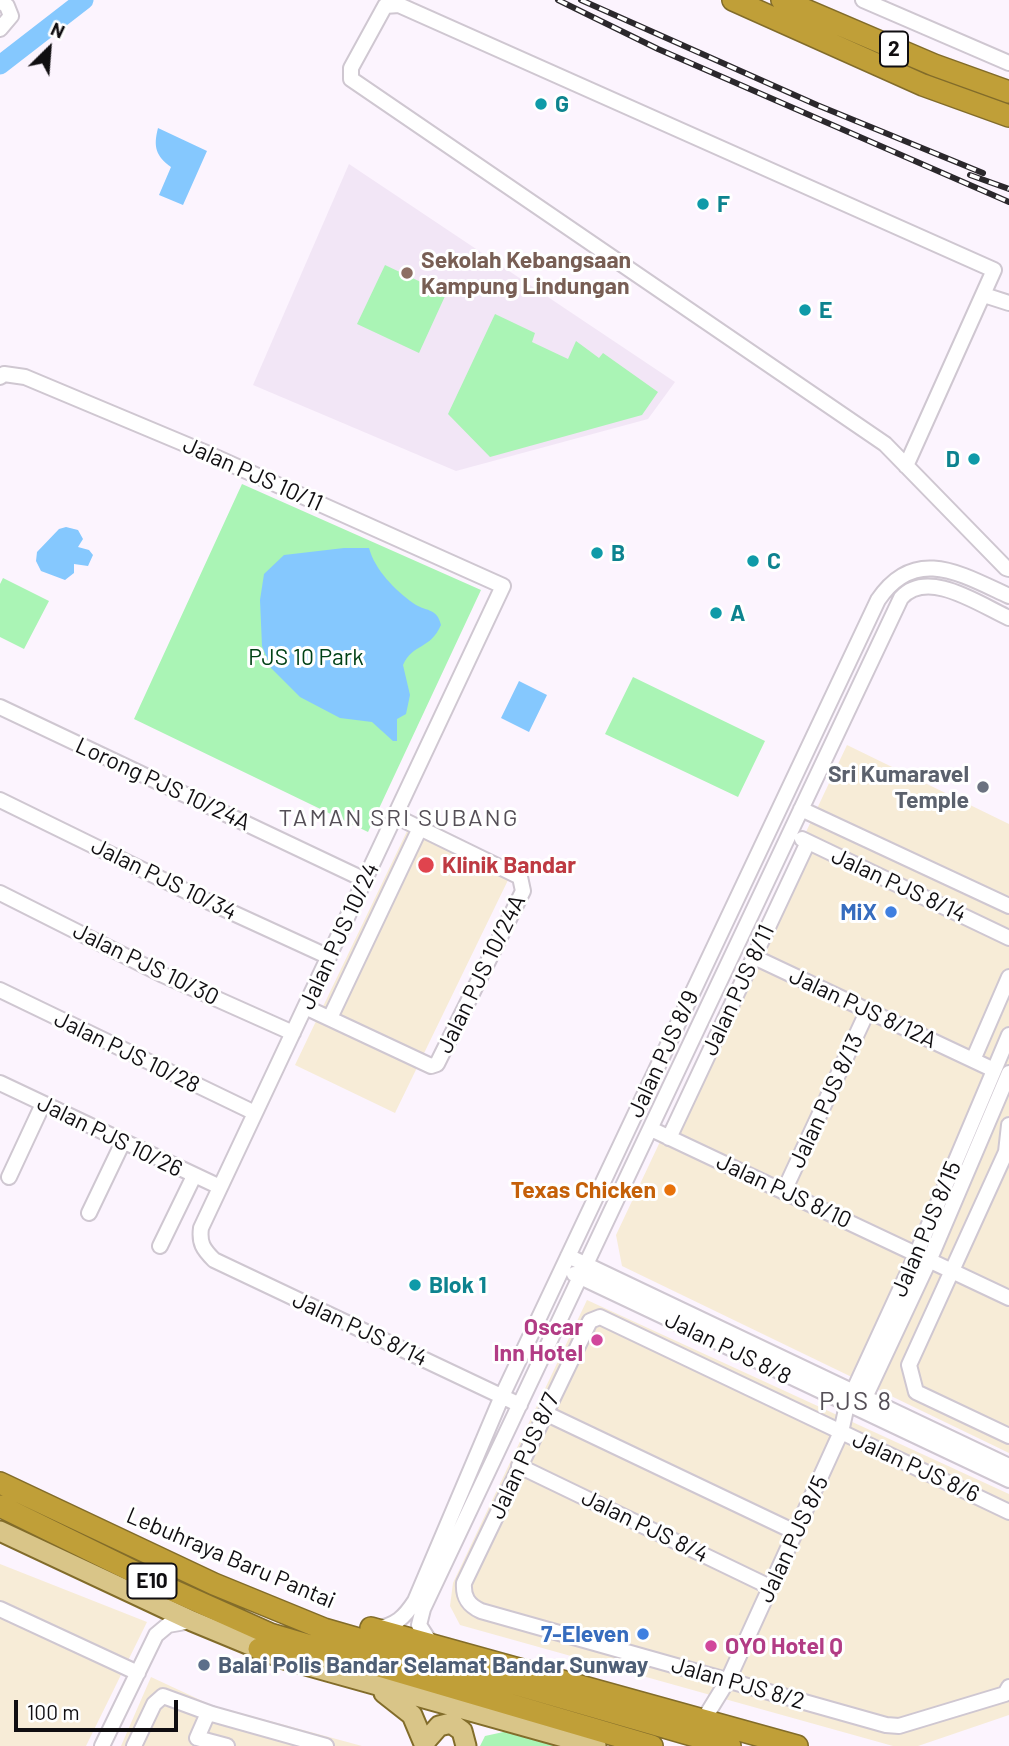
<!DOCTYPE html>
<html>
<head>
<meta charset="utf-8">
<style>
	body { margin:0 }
	#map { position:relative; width:1009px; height:1746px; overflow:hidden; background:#fcf4fe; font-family:Barlow,sans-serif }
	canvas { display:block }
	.north { position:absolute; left:14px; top:14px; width:70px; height:70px; -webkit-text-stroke:5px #fff; paint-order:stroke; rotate:25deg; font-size:19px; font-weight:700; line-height:28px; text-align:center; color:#100e11 }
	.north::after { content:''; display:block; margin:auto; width:24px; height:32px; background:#100e11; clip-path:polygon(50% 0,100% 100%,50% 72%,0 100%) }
	.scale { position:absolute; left:14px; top:1700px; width:164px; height:32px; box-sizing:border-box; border:4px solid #100e11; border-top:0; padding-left:9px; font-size:21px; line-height:24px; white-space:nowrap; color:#100e11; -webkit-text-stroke:5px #fff; paint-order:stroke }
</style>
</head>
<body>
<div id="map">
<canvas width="1009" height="1746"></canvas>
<div class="north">N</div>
<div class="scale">100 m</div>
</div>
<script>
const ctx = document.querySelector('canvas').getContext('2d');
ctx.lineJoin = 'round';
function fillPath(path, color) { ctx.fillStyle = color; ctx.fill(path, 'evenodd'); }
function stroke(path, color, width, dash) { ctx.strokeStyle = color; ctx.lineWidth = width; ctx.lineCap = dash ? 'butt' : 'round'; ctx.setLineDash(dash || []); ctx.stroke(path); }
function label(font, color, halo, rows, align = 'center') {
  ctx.font = font + ' Barlow,sans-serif'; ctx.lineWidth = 6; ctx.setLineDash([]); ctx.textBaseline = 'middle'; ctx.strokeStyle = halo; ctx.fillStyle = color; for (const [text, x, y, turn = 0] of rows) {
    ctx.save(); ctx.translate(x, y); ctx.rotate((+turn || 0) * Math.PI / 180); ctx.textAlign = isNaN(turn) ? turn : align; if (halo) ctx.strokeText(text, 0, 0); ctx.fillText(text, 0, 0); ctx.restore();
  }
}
fillPath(new Path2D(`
	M 847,745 L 1009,824 L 1009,1453 L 622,1266 L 616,1235 Z
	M 409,827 L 510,876 L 395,1113 L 295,1065 Z
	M 587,1300 L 1009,1494 L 1009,1715 L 918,1746 L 893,1746 L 460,1625 L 450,1606 L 453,1583 Z
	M 0,1564 L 147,1622 L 86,1746 L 0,1746 Z
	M 151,1677 L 211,1705 L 362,1746 L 121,1746 Z`), '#f7ecd7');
fillPath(new Path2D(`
	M 349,164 L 675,382 L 648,419 L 456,471 L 253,385 Z`), '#f2e6f6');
fillPath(new Path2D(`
	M 385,265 L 446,294 L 419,353 L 357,324 Z
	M 495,314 L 535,333 L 532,342 L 568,359 L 576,341 L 599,358 L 603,353 L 658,392 L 642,415 L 490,457 L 448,414 Z
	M 242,484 L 481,590 L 368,832 L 134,719 Z
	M 3,578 L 49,601 L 24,649 L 0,637 L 0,584 Z
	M 633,677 L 765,741 L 738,797 L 605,734 Z
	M 508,1731 L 561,1746 L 480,1746 L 485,1736 Z`), '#aaf4b5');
fillPath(new Path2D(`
	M 158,128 L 207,151 L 183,205 L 159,195 L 171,167 C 156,156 153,147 158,128 Z
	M 66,527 L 78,530 L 83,539 L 78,547 L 89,550 L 93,555 L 88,566 L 74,564 L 74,573 L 65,580 L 41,571 L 36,561 L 37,552 L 59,529 Z
	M 344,548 L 369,548 C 375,570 395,590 413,603 C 425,612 437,607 441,625 C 430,650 413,643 403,665 L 410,695 L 406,714 L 397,719 L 397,741 L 393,741 L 372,722 L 340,718 L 300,697 L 271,668 L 262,646 L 260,600 L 264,574 L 284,555 Z
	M 519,681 L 547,695 L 529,732 L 501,718 Z`), '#85c8fe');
stroke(new Path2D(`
	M 0,65 L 84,0`), '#85c8fe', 19);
const minor = new Path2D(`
	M 863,0 L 1009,63
	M 0,1 L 7,6 L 11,16 L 0,29
	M 984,295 L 1009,303
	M 0,377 L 4,374 L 25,377 L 204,452 L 503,586 L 201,1228 C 199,1243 203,1249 214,1260 L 520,1405
	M 906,466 L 994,270 L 399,5 L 385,6 L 351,68 L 351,79 L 885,444 L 1006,568 L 1009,569
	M 0,707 L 365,880
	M 0,800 L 196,896 L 329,957
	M 801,809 L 1009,906
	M 802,839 L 1009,938
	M 0,893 L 161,974 L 293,1033
	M 754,957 L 994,1070
	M 0,990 L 255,1113
	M 305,1007 L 431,1066 L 437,1064 L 523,891 L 520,877 L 395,816
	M 330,1018 L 420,828
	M 973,1060 L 1009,977
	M 0,1083 L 220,1187
	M 1009,1125 L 1006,1152 L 909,1365 L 916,1392 L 1009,1436
	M 651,1129 L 1009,1298
	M 669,1138 L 808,842
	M 9,1177 L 43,1104
	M 784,1191 L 868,1010
	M 89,1213 L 123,1142
	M 160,1246 L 194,1176
	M 568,1256 L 1009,1466
	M 574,1274 L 1009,1480
	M 861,1406 L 929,1261 L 1009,1073
	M 545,1413 L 795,1532
	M 519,1466 L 770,1587
	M 1009,1512 L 600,1317 L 590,1321 L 464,1583 C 463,1597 468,1605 481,1611 L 886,1725 L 899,1726 L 1005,1694 L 1009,1687
	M 0,1609 L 138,1673
	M 376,1629 C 396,1625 404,1618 415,1601 L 502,1396 L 878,600 C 915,545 961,574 1009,596
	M 430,1642 L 419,1625 L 423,1609 L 901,598 C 928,568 980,605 1009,618
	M 208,1713 L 197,1738 L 227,1746
	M 704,1719 L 728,1680 L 841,1432 L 847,1405 L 916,1255 L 1009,1035
	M 102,1746 L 156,1635 L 168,1625 L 191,1621
	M 134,1746 L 154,1704 L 163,1696 L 212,1714 L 326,1746`);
const major = new Path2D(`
	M 0,1531 L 192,1621 L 284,1659 L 596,1746
	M 384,1693 L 412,1715 L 425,1746
	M 424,1743 L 439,1726 L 451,1723 L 462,1731 L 466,1746`);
const highway = new Path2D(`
	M 733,0 L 923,85 L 1009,116
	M 782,0 L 934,65 L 1009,92
	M 0,1483 L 214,1584 L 324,1629 L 730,1746
	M 0,1506 L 163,1586 L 270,1634 L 652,1746
	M 371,1628 L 797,1746
	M 259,1649 L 296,1647`);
stroke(minor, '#cfc7d1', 18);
stroke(major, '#826c2a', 23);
stroke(highway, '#826c2a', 24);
stroke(minor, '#fff', 14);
stroke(major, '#d9c588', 19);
stroke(highway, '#c09f38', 21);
const rail = new Path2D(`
	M 558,0 L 658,49 L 1009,202
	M 581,0 L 817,105 L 983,173
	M 970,175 L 1009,189`);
stroke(rail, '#2b282c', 6);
stroke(rail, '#fff', 3.5, [10]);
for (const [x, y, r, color] of [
	[541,104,7,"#0f9aa8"],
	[703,204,7,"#0f9aa8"],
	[407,273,7,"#8d6e63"],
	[805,310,7,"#0f9aa8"],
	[974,459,7,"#0f9aa8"],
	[597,553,7,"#0f9aa8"],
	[753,561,7,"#0f9aa8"],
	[716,613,7,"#0f9aa8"],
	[983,787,7,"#6b7280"],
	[426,865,9,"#e0444e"],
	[891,912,7,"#3f7fe0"],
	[670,1190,7,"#e8710a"],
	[415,1285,7,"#0f9aa8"],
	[597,1340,7,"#d1479c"],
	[643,1634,7,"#3f7fe0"],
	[711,1646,7,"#d1479c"],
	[204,1665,7,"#5c6f8a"]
]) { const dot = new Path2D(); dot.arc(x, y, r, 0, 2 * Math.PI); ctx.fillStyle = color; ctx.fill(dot); stroke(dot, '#fff', 2.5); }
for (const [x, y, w] of [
	[894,49,28],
	[152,1581,49]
]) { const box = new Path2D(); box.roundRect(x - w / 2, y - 17.5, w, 35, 5); ctx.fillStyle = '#fff'; ctx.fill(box); stroke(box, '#100e11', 2); }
label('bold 21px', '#100e11', null, [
	["2",894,49],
	["E10",152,1581]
]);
label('bold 23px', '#0d838f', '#fff', [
	["G",555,104],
	["F",717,204],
	["E",819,310],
	["D",960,459,"right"],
	["B",611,553],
	["C",767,561],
	["A",730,613],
	["Blok 1",429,1285]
], 'left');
label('bold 23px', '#785e54', '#fff', [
	["Sekolah Kebangsaan",421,260],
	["Kampung Lindungan",421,286]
], 'left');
label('23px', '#100e11', '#fff', [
	["Jalan PJS 10/11",253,474,24],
	["Lorong PJS 10/24A",163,784,25],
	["Jalan PJS 10/34",164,879,26],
	["Jalan PJS 8/14",899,885,25],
	["Jalan PJS 10/24",339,936,-65],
	["Jalan PJS 10/30",146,964,26],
	["Jalan PJS 10/24A",481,974,-64],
	["Jalan PJS 8/11",738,990,-65],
	["Jalan PJS 8/12A",863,1008,25],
	["Jalan PJS 10/28",127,1052,26],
	["Jalan PJS 8/9",663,1054,-65],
	["Jalan PJS 8/13",826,1101,-65],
	["Jalan PJS 10/26",110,1136,26],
	["Jalan PJS 8/10",784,1191,25],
	["Jalan PJS 8/15",926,1229,-67],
	["Jalan PJS 8/14",360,1329,25],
	["Jalan PJS 8/8",728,1348,26],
	["Jalan PJS 8/7",524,1456,-65],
	["Jalan PJS 8/6",916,1467,25],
	["Jalan PJS 8/4",645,1526,26],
	["Jalan PJS 8/5",793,1539,-65],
	["Lebuhraya Baru Pantai",231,1558,23],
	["Jalan PJS 8/2",738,1683,16]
]);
label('23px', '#004115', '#fff', [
	["PJS 10 Park",306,657]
]);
label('bold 23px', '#5b616d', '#fff', [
	["Sri Kumaravel",969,774],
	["Temple",969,800]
], 'right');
label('bold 23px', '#be3a42', '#fff', [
	["Klinik Bandar",442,865]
], 'left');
label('bold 23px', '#366cbe', '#fff', [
	["MiX",877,912],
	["7-Eleven",629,1634]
], 'right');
label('bold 23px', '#c56008', '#fff', [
	["Texas Chicken",656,1190]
], 'right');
label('bold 23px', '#b23c85', '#fff', [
	["Oscar",583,1327],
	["Inn Hotel",583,1353],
	["OYO Hotel Q",725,1646,"left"]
], 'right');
label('bold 23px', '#4e5e75', '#fff', [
	["Balai Polis Bandar Selamat Bandar Sunway",218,1665]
], 'left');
ctx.letterSpacing = '2px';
label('24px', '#554f57', '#fff', [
	["TAMAN SRI SUBANG",399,818]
]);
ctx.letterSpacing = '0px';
ctx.letterSpacing = '2px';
label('26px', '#554f57', '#fff', [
	["PJS 8",856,1401]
]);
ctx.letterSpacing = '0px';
</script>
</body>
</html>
